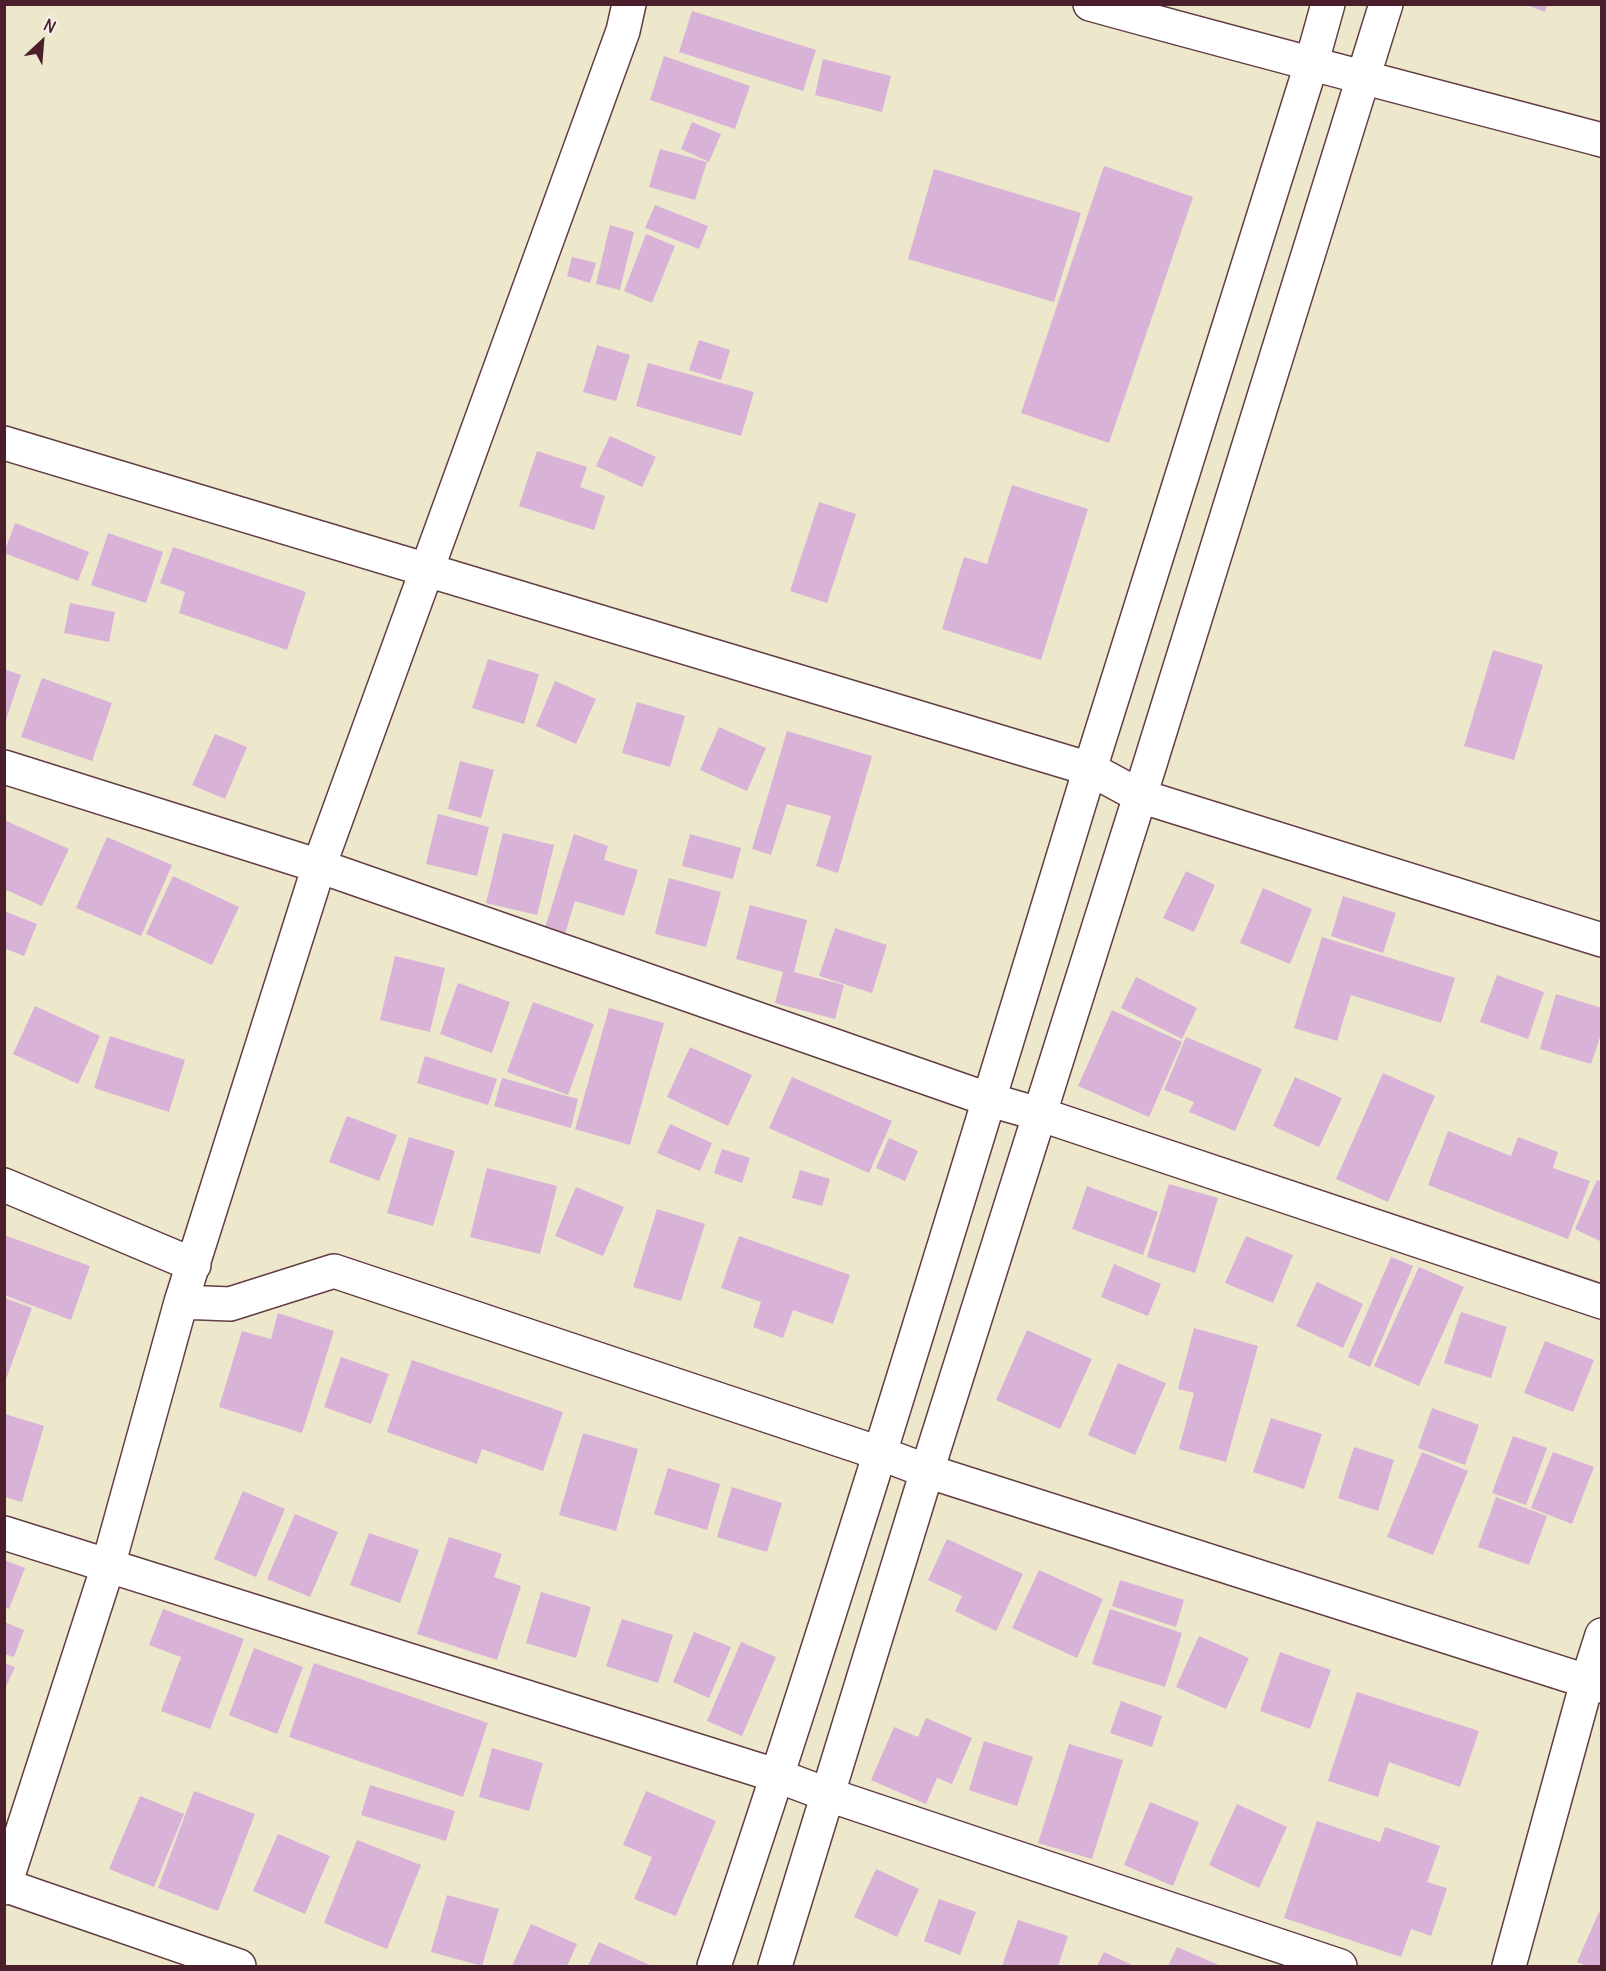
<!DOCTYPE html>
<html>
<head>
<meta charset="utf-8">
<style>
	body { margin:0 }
	#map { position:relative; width:1606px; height:1971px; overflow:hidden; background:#ede7cc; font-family:Delius,sans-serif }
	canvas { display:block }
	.frame { position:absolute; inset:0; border:6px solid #4a1f2b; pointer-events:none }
	.north { position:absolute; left:12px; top:12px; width:60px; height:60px; -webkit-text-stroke:4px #f7f3e8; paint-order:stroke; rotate:26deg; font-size:16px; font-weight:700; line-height:24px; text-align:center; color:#4a1f2b }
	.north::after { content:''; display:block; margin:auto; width:21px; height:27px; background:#4a1f2b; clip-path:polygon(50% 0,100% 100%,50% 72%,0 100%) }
</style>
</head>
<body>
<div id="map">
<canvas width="1606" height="1971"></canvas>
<div class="frame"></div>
<div class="north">N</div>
</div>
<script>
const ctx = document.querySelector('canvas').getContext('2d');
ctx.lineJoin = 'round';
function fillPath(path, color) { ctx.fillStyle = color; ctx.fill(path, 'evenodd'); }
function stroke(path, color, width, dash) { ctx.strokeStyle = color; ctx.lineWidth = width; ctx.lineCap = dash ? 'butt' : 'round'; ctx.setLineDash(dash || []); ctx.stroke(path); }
fillPath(new Path2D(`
	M 1524,4 L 1547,4 L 1545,12 Z
	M 692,11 L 816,50 L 803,91 L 679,52 Z
	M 664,56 L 750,86 L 735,129 L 650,100 Z
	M 823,59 L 891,76 L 882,112 L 815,95 Z
	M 692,122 L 721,134 L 709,162 L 681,149 Z
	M 660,149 L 707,162 L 695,200 L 649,187 Z
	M 1104,166 L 1193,197 L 1109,443 L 1021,413 Z
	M 934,169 L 1081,213 L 1054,302 L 908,259 Z
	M 655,205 L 708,226 L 699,249 L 645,228 Z
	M 610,225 L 634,232 L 620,290 L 596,284 Z
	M 646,234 L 675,246 L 652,303 L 624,291 Z
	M 572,257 L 596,263 L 590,283 L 567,276 Z
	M 699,340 L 730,350 L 721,380 L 689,370 Z
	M 597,345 L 630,355 L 616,401 L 583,392 Z
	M 648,363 L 754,392 L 741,436 L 636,406 Z
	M 610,436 L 656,457 L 642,487 L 596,466 Z
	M 537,451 L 587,467 L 580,487 L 605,496 L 594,530 L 519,506 Z
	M 1012,485 L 1088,509 L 1041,660 L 942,629 L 964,557 L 987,564 Z
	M 819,502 L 856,514 L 827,603 L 790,591 Z
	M 15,523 L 89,552 L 78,581 L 4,553 Z
	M 108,533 L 163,552 L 146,603 L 91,585 Z
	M 173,547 L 306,592 L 287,650 L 179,613 L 185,592 L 160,583 Z
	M 70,603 L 115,612 L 109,642 L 64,633 Z
	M 1493,650 L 1543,665 L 1514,760 L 1464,746 Z
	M 488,659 L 539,674 L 524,724 L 472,708 Z
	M 4,669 L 21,675 L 5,723 L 4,723 Z
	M 42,678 L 112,703 L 92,761 L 21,737 Z
	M 555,681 L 596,699 L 576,744 L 536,726 Z
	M 637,702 L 685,716 L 670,767 L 622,753 Z
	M 719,727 L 766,748 L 747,791 L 700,770 Z
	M 787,731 L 872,756 L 838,873 L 816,866 L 831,816 L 787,804 L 771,855 L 752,849 Z
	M 215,734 L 247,747 L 225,799 L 192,785 Z
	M 460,761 L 494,770 L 481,818 L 448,809 Z
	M 438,814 L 489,827 L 477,876 L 426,864 Z
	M 4,820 L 69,849 L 42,906 L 4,889 Z
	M 503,833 L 554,845 L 537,915 L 486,903 Z
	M 574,834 L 608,846 L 604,860 L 638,870 L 624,916 L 575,901 L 564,937 L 544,931 Z
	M 690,834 L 741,848 L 733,879 L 682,866 Z
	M 107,837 L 172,865 L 141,936 L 76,908 Z
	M 1186,871 L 1215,885 L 1194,932 L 1163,918 Z
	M 173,876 L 239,907 L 212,965 L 146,934 Z
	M 669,878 L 721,892 L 706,947 L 655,934 Z
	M 1263,888 L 1312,909 L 1290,964 L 1240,943 Z
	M 1343,896 L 1396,913 L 1383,953 L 1331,936 Z
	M 750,905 L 807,920 L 794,972 L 844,985 L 835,1019 L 775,1003 L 783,972 L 736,959 Z
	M 4,911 L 37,924 L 24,956 L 4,948 Z
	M 835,928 L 887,945 L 872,993 L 819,976 Z
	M 1322,937 L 1455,978 L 1441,1023 L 1351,995 L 1337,1041 L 1294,1028 Z
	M 395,956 L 445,968 L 430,1032 L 380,1020 Z
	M 1497,975 L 1544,992 L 1528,1039 L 1480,1022 Z
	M 1136,977 L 1197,1008 L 1182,1039 L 1121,1008 Z
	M 458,983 L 510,1002 L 492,1053 L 440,1034 Z
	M 1556,994 L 1602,1008 L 1602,1031 L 1591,1064 L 1540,1049 Z
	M 533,1002 L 594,1024 L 568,1095 L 507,1072 Z
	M 35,1006 L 100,1036 L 78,1084 L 13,1054 Z
	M 609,1008 L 664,1023 L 630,1145 L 575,1129 Z
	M 1112,1010 L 1182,1042 L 1149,1117 L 1078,1086 Z
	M 110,1036 L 185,1060 L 169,1112 L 94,1088 Z
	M 1186,1037 L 1262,1069 L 1235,1131 L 1189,1112 L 1194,1102 L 1164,1090 Z
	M 690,1047 L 752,1075 L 728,1126 L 667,1097 Z
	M 425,1056 L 497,1079 L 488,1105 L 417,1083 Z
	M 1383,1073 L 1435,1096 L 1388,1202 L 1336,1179 Z
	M 792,1077 L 892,1121 L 869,1173 L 769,1128 Z
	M 1295,1077 L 1342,1098 L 1319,1147 L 1273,1126 Z
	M 502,1078 L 578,1099 L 571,1128 L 494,1106 Z
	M 347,1116 L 397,1135 L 379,1181 L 329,1162 Z
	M 670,1124 L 712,1143 L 700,1171 L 657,1153 Z
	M 1448,1131 L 1511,1156 L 1518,1137 L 1558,1152 L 1553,1168 L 1590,1181 L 1568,1239 L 1428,1185 Z
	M 409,1137 L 455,1151 L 433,1226 L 387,1213 Z
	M 889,1138 L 918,1151 L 905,1181 L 876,1168 Z
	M 722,1149 L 750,1158 L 742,1183 L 714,1173 Z
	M 487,1168 L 557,1186 L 540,1254 L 470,1237 Z
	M 800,1170 L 830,1179 L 822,1206 L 792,1198 Z
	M 1597,1180 L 1602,1182 L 1602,1242 L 1575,1229 Z
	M 1169,1184 L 1218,1198 L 1195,1273 L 1147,1257 Z
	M 1087,1186 L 1158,1212 L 1143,1255 L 1072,1229 Z
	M 576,1187 L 624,1207 L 603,1256 L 555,1236 Z
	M 657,1209 L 705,1224 L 681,1301 L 633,1287 Z
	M 4,1235 L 90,1266 L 71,1320 L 4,1295 Z
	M 739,1236 L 850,1275 L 833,1324 L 793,1310 L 783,1338 L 753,1327 L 761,1302 L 721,1288 Z
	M 1246,1236 L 1293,1255 L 1273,1303 L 1225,1283 Z
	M 1391,1257 L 1413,1266 L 1370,1367 L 1348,1357 Z
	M 1114,1264 L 1161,1284 L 1148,1316 L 1101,1297 Z
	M 1419,1267 L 1464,1287 L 1419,1386 L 1374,1366 Z
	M 1317,1282 L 1363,1304 L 1343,1348 L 1296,1326 Z
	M 5,1298 L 32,1308 L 5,1382 Z
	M 1461,1312 L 1507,1327 L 1491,1378 L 1444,1363 Z
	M 278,1313 L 334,1331 L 302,1433 L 219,1407 L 242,1331 L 271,1339 Z
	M 1194,1328 L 1258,1346 L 1226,1462 L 1179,1449 L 1194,1393 L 1178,1389 Z
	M 1027,1330 L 1092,1359 L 1060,1429 L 996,1400 Z
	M 1545,1341 L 1594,1360 L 1573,1412 L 1524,1393 Z
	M 341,1357 L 389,1374 L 371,1424 L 324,1407 Z
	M 412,1360 L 563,1412 L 543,1471 L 482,1449 L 477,1464 L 387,1432 Z
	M 1118,1363 L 1166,1383 L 1135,1455 L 1088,1435 Z
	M 1432,1408 L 1479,1425 L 1465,1465 L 1418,1448 Z
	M 5,1414 L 44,1426 L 22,1502 L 5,1497 Z
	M 1271,1418 L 1322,1434 L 1304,1489 L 1253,1472 Z
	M 583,1433 L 638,1449 L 616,1531 L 559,1515 Z
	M 1513,1436 L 1547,1448 L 1526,1505 L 1492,1493 Z
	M 1354,1447 L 1394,1460 L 1378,1511 L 1338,1498 Z
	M 1422,1452 L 1468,1471 L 1433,1555 L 1387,1537 Z
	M 1553,1452 L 1594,1467 L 1572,1524 L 1531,1508 Z
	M 668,1468 L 720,1484 L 707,1530 L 654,1514 Z
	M 732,1487 L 782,1503 L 767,1552 L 717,1537 Z
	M 243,1491 L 285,1509 L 256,1577 L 214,1559 Z
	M 1496,1497 L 1547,1516 L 1529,1565 L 1478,1547 Z
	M 295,1514 L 338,1532 L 310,1597 L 267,1579 Z
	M 369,1533 L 419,1550 L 400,1603 L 350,1585 Z
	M 449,1537 L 502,1554 L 494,1577 L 521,1586 L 497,1660 L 417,1634 Z
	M 947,1539 L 1023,1574 L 996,1631 L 955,1611 L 962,1596 L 928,1580 Z
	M 4,1560 L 25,1568 L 9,1609 L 4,1607 Z
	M 1039,1570 L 1103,1599 L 1077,1658 L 1012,1628 Z
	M 1120,1580 L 1184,1600 L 1176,1627 L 1112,1606 Z
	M 541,1592 L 591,1607 L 576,1658 L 526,1643 Z
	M 163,1609 L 244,1639 L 210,1729 L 161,1711 L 181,1657 L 149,1645 Z
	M 1110,1609 L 1182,1633 L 1165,1687 L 1092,1664 Z
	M 622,1619 L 673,1635 L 658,1683 L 606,1666 Z
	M 4,1622 L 24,1630 L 14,1657 L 4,1654 Z
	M 694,1632 L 731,1647 L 709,1698 L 673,1682 Z
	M 1199,1636 L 1249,1658 L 1226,1709 L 1176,1687 Z
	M 741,1642 L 776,1657 L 742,1736 L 707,1721 Z
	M 254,1648 L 303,1667 L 277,1734 L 229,1715 Z
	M 1280,1652 L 1331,1670 L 1310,1729 L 1260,1711 Z
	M 4,1663 L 15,1667 L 4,1691 Z
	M 314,1663 L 488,1723 L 463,1797 L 289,1737 Z
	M 1357,1692 L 1479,1731 L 1460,1787 L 1389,1762 L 1378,1797 L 1328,1781 Z
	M 1121,1701 L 1162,1716 L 1152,1747 L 1110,1733 Z
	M 926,1718 L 972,1738 L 952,1784 L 937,1778 L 926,1804 L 871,1780 L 894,1727 L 918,1737 Z
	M 984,1741 L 1033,1757 L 1017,1806 L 969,1790 Z
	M 1069,1744 L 1123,1760 L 1092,1859 L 1038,1843 Z
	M 492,1748 L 543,1763 L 529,1811 L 479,1797 Z
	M 370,1785 L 455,1811 L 446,1841 L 361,1815 Z
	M 194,1791 L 255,1814 L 218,1911 L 158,1888 Z
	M 646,1791 L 716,1821 L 676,1916 L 634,1899 L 652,1857 L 623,1845 Z
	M 140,1796 L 184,1814 L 154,1887 L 109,1869 Z
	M 1150,1802 L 1199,1822 L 1173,1886 L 1124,1865 Z
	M 1237,1804 L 1287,1827 L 1259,1888 L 1209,1865 Z
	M 1317,1821 L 1380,1842 L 1385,1827 L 1440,1846 L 1427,1882 L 1447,1888 L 1431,1936 L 1411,1929 L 1401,1957 L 1284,1918 Z
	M 278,1834 L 330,1856 L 305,1914 L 253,1891 Z
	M 357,1840 L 421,1865 L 387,1949 L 324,1923 Z
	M 876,1869 L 919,1889 L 897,1937 L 854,1917 Z
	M 447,1895 L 499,1909 L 482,1966 L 431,1952 Z
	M 939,1899 L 976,1912 L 960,1955 L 924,1941 Z
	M 1599,1912 L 1602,1913 L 1602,1966 L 1586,1966 L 1577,1962 Z
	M 1018,1920 L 1068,1936 L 1058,1966 L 1002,1966 Z
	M 531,1924 L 577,1944 L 567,1966 L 512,1966 Z
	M 599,1942 L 652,1966 L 588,1966 Z
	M 1177,1947 L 1221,1966 L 1168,1966 Z
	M 1104,1952 L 1134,1966 L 1097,1966 Z`), '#d8b3d7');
const street = new Path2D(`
	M 1090,4 C 1260,51 1431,95 1602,140
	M 4,443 L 1090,769 L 1140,796 L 1602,940
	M 4,767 L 319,866 L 990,1100 L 1039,1114 L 1602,1302
	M 4,1185 L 194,1265
	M 181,1302 L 230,1304 L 334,1271 L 879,1453 L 927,1471 L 1602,1686
	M 4,1533 L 778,1776 L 826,1794 L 1340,1966
	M 4,1885 L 239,1966
	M 4,1888 L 108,1566 L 181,1302 L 319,866 L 623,31 L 629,4
	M 714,1966 C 847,1571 967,1171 1089,772 C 1161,536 1237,301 1311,65 L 1328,4
	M 775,1966 L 927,1471 L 1140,796 L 1386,4
	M 1509,1966 L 1587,1682 L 1602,1635`);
stroke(street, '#623d43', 36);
stroke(street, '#fff', 33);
</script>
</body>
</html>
